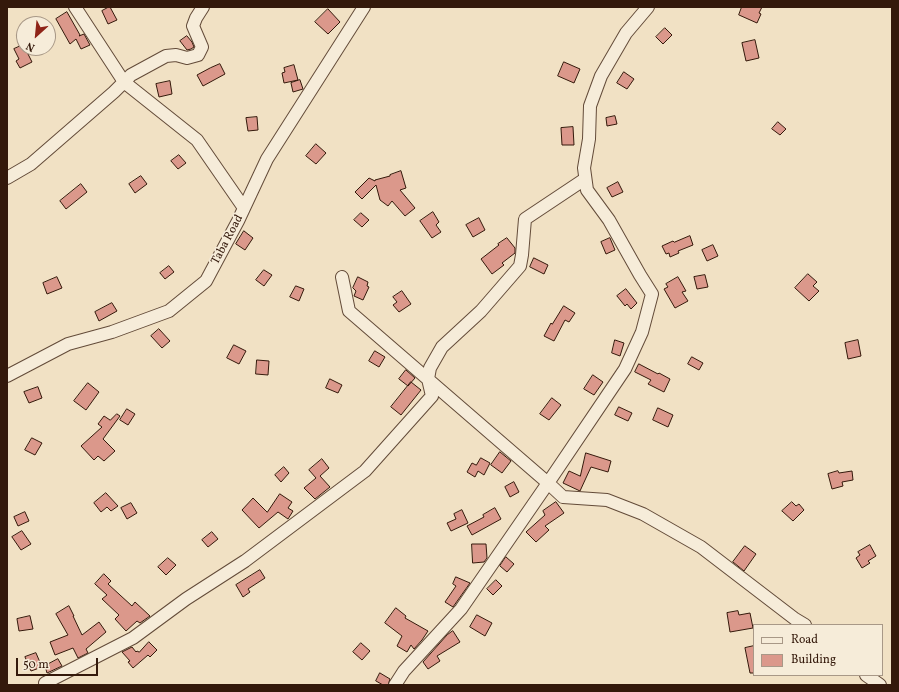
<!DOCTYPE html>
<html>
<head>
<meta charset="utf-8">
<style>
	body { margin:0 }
	#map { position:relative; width:899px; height:692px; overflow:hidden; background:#f1e1c4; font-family:Vollkorn,serif }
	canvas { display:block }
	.frame { position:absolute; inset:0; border:8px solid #34190b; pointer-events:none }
	.legend { position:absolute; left:753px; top:624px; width:130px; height:52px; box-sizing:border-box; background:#f6ecd9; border:1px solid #a89887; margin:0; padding:5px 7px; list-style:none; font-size:12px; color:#34190b }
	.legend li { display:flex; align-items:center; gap:8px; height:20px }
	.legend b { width:20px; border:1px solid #a89887 }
	.north { position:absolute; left:16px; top:16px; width:40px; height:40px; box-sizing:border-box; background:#f6ecd9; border:1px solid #a89887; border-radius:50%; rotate:207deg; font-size:11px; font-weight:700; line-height:16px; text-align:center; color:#34190b }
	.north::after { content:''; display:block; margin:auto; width:14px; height:18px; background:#8f2418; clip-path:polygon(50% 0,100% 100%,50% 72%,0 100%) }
	.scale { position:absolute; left:16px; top:658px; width:82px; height:18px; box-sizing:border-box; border:2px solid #34190b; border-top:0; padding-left:5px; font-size:12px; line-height:14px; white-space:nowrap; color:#34190b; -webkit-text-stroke:3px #f6ecd9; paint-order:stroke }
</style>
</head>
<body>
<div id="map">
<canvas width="899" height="692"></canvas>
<div class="frame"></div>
<ul class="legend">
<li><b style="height:5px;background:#f6ecd9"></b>Road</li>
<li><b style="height:11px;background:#db988b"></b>Building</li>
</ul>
<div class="north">N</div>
<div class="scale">50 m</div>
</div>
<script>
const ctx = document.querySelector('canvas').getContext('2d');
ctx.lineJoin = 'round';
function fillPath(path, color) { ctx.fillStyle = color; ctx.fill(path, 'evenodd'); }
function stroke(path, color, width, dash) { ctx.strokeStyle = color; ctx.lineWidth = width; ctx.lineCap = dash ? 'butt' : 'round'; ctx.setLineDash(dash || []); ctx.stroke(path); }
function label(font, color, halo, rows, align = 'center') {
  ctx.font = font + ' Vollkorn,serif'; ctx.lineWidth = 3.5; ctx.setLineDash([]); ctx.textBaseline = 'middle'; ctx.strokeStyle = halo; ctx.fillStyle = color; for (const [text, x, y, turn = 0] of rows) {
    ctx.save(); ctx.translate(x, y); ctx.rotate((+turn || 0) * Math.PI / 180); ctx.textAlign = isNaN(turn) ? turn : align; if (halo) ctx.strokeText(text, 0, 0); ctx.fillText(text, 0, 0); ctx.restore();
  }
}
const building = new Path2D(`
	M 109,7 L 110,7 L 117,20 L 108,24 L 102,11 Z
	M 742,7 L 762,7 L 759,13 L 761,14 L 757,23 L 739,15 Z
	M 328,9 L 340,22 L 328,34 L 315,22 Z
	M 67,12 L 80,35 L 79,36 L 84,34 L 90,45 L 81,49 L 76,39 L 70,44 L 56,19 Z
	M 665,28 L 672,35 L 663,44 L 656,37 Z
	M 187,36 L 192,42 L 194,47 L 191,49 L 187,50 L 180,41 Z
	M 755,40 L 759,58 L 746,61 L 742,43 Z
	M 23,45 L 24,48 L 25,48 L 32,62 L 20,68 L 16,61 L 19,59 L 14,49 Z
	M 564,62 L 580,69 L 574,83 L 558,76 Z
	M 220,64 L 225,74 L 203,86 L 197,75 L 210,68 Z
	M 294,65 L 298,80 L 284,83 L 282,73 L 285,72 L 284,68 Z
	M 624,72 L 634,79 L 627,89 L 617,83 Z
	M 300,80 L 303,89 L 293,92 L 291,83 Z
	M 170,81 L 172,94 L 159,97 L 156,84 Z
	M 615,116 L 617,124 L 607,126 L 606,118 Z
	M 257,117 L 258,130 L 248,131 L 246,118 Z
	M 778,122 L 786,129 L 780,135 L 772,129 Z
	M 573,127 L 574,145 L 562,145 L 561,128 Z
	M 316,144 L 326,153 L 316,164 L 306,156 Z
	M 179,155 L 186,163 L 178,169 L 171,161 Z
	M 401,171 L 406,188 L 400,190 L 415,208 L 405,216 L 392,201 L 388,206 L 380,200 L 376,185 L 362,199 L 355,192 L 369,178 L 375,181 L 375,180 L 390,176 L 390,175 Z
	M 141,176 L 147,184 L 135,193 L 129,184 Z
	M 618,182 L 623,192 L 612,197 L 607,188 Z
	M 81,184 L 87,192 L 66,209 L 60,201 Z
	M 433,212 L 439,222 L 436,225 L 441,232 L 432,238 L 420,221 Z
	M 361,213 L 369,220 L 362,227 L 354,220 Z
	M 479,218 L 485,230 L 473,237 L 466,225 Z
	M 244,231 L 253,238 L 245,250 L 236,244 Z
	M 690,236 L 693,245 L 678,251 L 679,253 L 670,257 L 669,253 L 666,254 L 662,246 L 673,241 L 674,242 Z
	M 507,238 L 515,248 L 515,253 L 502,263 L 504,265 L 492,274 L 481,259 L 499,245 L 498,244 Z
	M 610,238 L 615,250 L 606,254 L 601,242 Z
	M 713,245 L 718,256 L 707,261 L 702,250 Z
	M 534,258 L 548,265 L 544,274 L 530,267 Z
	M 169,266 L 174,272 L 165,279 L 160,273 Z
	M 264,270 L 272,275 L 264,286 L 256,280 Z
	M 808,274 L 817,282 L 813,286 L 819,291 L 809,301 L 795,288 Z
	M 705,275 L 708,287 L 697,289 L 694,277 Z
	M 57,277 L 62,288 L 47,294 L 43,283 Z
	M 358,277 L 368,282 L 367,286 L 369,287 L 363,300 L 354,296 L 356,291 L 353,288 Z
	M 678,277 L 686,291 L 682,292 L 688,301 L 675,308 L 664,289 L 668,287 L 666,284 Z
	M 296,286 L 304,289 L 299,301 L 290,297 Z
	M 626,289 L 637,303 L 631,309 L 627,304 L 625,306 L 617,296 Z
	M 402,291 L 411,304 L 399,312 L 393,305 L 397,302 L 393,297 Z
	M 112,303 L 117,311 L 99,321 L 95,312 Z
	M 564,306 L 575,313 L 569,322 L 565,320 L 554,341 L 544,336 L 551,323 L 552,324 Z
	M 159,329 L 170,341 L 162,348 L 151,336 Z
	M 615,340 L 624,343 L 620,356 L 612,353 Z
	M 858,340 L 861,356 L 848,359 L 845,343 Z
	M 234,345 L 246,351 L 239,364 L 227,358 Z
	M 375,351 L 385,357 L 379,367 L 369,361 Z
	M 692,357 L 703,363 L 699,370 L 688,364 Z
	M 257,360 L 269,361 L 268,375 L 256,374 Z
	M 639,364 L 658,374 L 659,373 L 670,379 L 664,392 L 648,384 L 651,380 L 635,372 Z
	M 406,370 L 415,378 L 408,386 L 399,379 Z
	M 593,375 L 603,382 L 594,395 L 584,389 Z
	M 330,379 L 342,385 L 338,393 L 326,388 Z
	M 411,382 L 421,390 L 401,415 L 391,407 Z
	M 88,383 L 99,392 L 86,410 L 74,401 Z
	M 38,387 L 42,398 L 29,403 L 24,392 Z
	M 552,398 L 561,405 L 549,420 L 540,414 Z
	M 619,407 L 632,413 L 628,421 L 615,415 Z
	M 658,408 L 673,415 L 668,427 L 653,420 Z
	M 127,409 L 135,414 L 128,425 L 120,420 Z
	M 117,414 L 120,416 L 103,439 L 115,451 L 104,461 L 98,456 L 94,460 L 81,446 L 102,427 L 98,424 L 104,416 L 110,420 Z
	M 32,438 L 42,443 L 35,455 L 25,450 Z
	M 500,452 L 511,461 L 502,473 L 491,465 Z
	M 586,453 L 611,461 L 608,472 L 591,467 L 580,491 L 563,483 L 569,471 L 580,476 Z
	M 481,458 L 490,463 L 484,475 L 478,471 L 475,477 L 467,472 L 472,463 L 476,465 Z
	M 322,459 L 329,468 L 320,476 L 330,487 L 315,499 L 304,488 L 316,478 L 309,470 Z
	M 284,467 L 289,473 L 281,482 L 275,475 Z
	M 838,471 L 839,473 L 852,471 L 853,480 L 842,482 L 843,486 L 832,489 L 828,474 Z
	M 514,482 L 519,492 L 510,497 L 505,487 Z
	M 106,493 L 118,506 L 111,511 L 107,507 L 101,512 L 94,503 Z
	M 280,494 L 292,502 L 288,508 L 293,511 L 288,519 L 278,512 L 259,528 L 242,510 L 253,498 L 267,512 Z
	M 556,502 L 564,513 L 545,526 L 549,530 L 536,542 L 526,532 L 545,515 L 543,511 Z
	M 792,502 L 796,506 L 799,504 L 804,510 L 793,521 L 782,511 Z
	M 131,503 L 137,513 L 127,519 L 121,508 Z
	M 495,508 L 501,519 L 472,535 L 467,526 L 484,517 L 483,515 Z
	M 462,510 L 468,523 L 451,531 L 447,523 L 456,519 L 454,514 Z
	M 25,512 L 29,521 L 18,526 L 14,517 Z
	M 22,531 L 31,544 L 21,550 L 12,537 Z
	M 212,532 L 218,539 L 208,547 L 202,540 Z
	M 472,544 L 486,544 L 487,558 L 484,562 L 473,563 Z
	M 870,545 L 876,556 L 868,561 L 870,563 L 862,568 L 856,558 L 860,555 L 858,552 Z
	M 745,546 L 756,554 L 744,571 L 733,562 Z
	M 506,557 L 514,564 L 507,572 L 500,566 Z
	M 168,558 L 176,565 L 166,575 L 158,567 Z
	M 260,570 L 265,578 L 248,589 L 250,592 L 243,597 L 236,585 Z
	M 104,574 L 111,581 L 108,584 L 132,606 L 135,602 L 150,616 L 140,623 L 137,621 L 126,631 L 115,619 L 119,615 L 102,599 L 107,595 L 95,584 Z
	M 456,577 L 470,583 L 453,607 L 445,602 L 456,586 L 453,584 Z
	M 496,580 L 502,586 L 493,595 L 487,589 Z
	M 69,606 L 74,616 L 73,616 L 82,635 L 99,622 L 106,632 L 86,649 L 88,653 L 78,658 L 73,648 L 55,655 L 50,642 L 68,635 L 56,614 Z
	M 396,608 L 406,616 L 405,618 L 428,631 L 422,640 L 414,649 L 411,645 L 407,652 L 397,646 L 402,636 L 385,623 Z
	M 738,611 L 739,615 L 750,613 L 753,628 L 730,632 L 727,613 Z
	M 477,615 L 492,623 L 485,636 L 470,627 Z
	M 30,616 L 33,629 L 19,631 L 17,619 Z
	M 453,631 L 460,642 L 437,656 L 440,661 L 428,669 L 423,662 L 447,635 Z
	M 149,642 L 157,650 L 150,657 L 148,655 L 133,668 L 128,662 L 130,661 L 122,652 L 132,647 L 136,652 L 137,651 L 139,652 Z
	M 361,643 L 370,651 L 362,660 L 353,652 Z
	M 754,646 L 754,673 L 750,673 L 745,648 Z
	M 36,653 L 42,667 L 31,671 L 25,657 Z
	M 58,659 L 62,666 L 47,673 L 45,666 Z
	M 380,673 L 390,679 L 388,685 L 383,685 L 376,681 Z`);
fillPath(building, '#db988b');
stroke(building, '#34190b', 1);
const minor = new Path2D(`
	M 75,7 L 124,82 L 197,140 L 244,208
	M 7,178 L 31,164 L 114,92 L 131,75 L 166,56 L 176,55 L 187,58 L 198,55 L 202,47 L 193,26 L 196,18 L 203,7
	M 342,277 L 349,311 L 548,483 L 563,497 L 607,500 L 643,514 L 701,547 L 795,619 L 805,625
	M 7,376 L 68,344 L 112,332 L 169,311 L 206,281 L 238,221 L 267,159 L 364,7
	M 866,675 L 880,685
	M 45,683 L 133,638 L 186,599 L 245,561 L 365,471 L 432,396 L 428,379 L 430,368 L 442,347 L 481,311 L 520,266 L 522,255 L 525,219 L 585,179
	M 395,685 L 404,671 L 461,609 L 548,483 L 625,369 L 642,332 L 652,294 L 640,275 L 609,220 L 587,190 L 584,168 L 589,139 L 590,106 L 601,76 L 626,33 L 648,7`);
stroke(minor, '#634b39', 14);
stroke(minor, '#f6ecd9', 12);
label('12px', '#34190b', '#f6ecd9', [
	["Taba Road",228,240,-62]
]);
</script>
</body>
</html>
